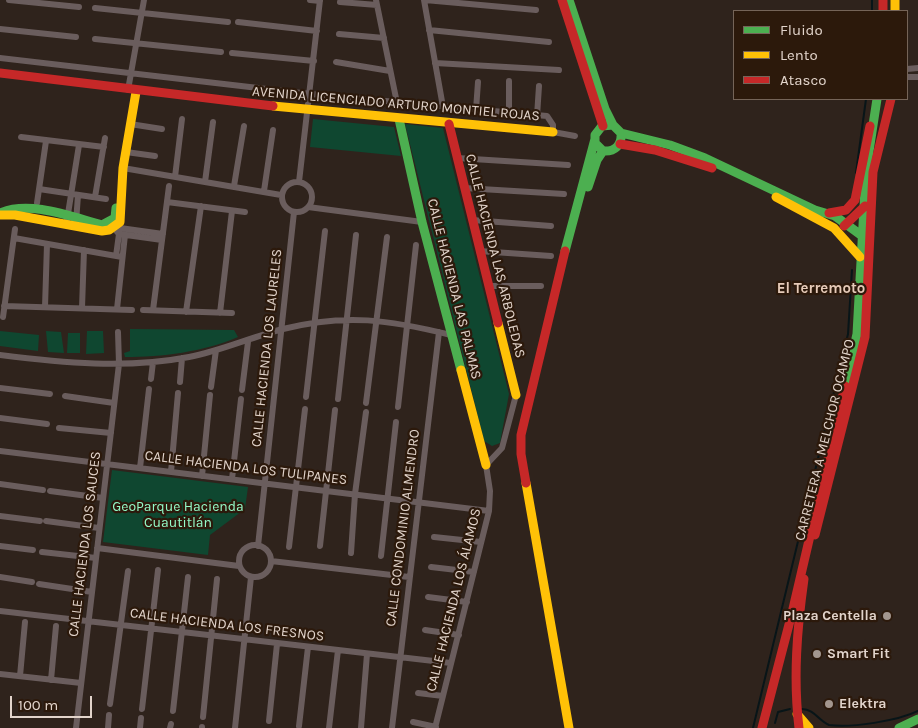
<!DOCTYPE html>
<html>
<head>
<meta charset="utf-8">
<style>
	body { margin:0 }
	#map { position:relative; width:918px; height:728px; overflow:hidden; background:#2f231c; font-family:Karla,sans-serif }
	canvas { display:block }
	.legend { position:absolute; left:733px; top:10px; width:175px; height:90px; box-sizing:border-box; background:#2c190b; border:1px solid #756458; margin:0; padding:6px 9px; list-style:none; font-size:15px; color:#e2d4cb }
	.legend li { display:flex; align-items:center; gap:10px; height:25px }
	.legend b { width:25px; border:1px solid #756458 }
	.scale { position:absolute; left:10px; top:696px; width:82px; height:22px; box-sizing:border-box; border:2px solid #e2d4cb; border-top:0; padding-left:6px; font-size:15px; line-height:18px; white-space:nowrap; color:#e2d4cb; -webkit-text-stroke:4px #2c190b; paint-order:stroke }
</style>
</head>
<body>
<div id="map">
<canvas width="918" height="728"></canvas>
<ul class="legend">
<li><b style="height:6px;background:#4caf50"></b>Fluido</li>
<li><b style="height:6px;background:#ffc107"></b>Lento</li>
<li><b style="height:6px;background:#c62828"></b>Atasco</li>
</ul>
<div class="scale">100 m</div>
</div>
<script>
const ctx = document.querySelector('canvas').getContext('2d');
ctx.lineJoin = 'round';
function fillPath(path, color) { ctx.fillStyle = color; ctx.fill(path, 'evenodd'); }
function stroke(path, color, width, dash) { ctx.strokeStyle = color; ctx.lineWidth = width; ctx.lineCap = dash ? 'butt' : 'round'; ctx.setLineDash(dash || []); ctx.stroke(path); }
function label(font, color, halo, rows, align = 'center') {
  ctx.font = font + ' Karla,sans-serif'; ctx.lineWidth = 4.5; ctx.setLineDash([]); ctx.textBaseline = 'middle'; ctx.strokeStyle = halo; ctx.fillStyle = color; for (const [text, x, y, turn = 0] of rows) {
    ctx.save(); ctx.translate(x, y); ctx.rotate((+turn || 0) * Math.PI / 180); ctx.textAlign = isNaN(turn) ? turn : align; if (halo) ctx.strokeText(text, 0, 0); ctx.fillText(text, 0, 0); ctx.restore();
  }
}
fillPath(new Path2D(`
	M 313,119 L 394,127 L 401,156 L 310,147 Z
	M 405,124 L 443,128 L 509,394 L 500,443 L 492,446 L 484,441 Z
	M 130,329 L 234,330 L 238,337 C 203,352 162,357 125,357 L 124,353 L 130,351 Z
	M 0,331 L 39,335 L 38,351 L 0,346 Z
	M 46,331 L 61,332 L 64,353 L 48,352 Z
	M 87,331 L 103,331 L 104,353 L 86,354 Z
	M 68,333 L 80,333 L 80,353 L 67,353 Z
	M 112,470 L 248,487 L 245,509 L 210,535 L 208,555 L 103,542 Z`), '#0f4730');
stroke(new Path2D(`
	M 872,11 L 872,0
	M 856,173 L 866,99
	M 802,709 C 814,709 819,721 829,725 C 851,728 898,721 918,711
	M 775,723 L 778,712 L 790,709
	M 753,728 L 848,334 L 852,270`), '#081518', 2);
stroke(new Path2D(`
	M 9,0 L 79,7
	M 310,0 L 320,1
	M 376,0 L 397,103
	M 424,0 L 443,107
	M 425,0 L 536,10
	M 340,2 L 377,5
	M 95,8 L 228,22
	M 238,22 L 317,31
	M 0,29 L 76,37
	M 429,30 L 549,42
	M 339,34 L 384,38
	M 95,39 L 221,52
	M 232,53 L 314,61
	M 0,58 L 310,94 L 547,116 L 553,125 L 553,132 L 575,136
	M 336,62 L 390,71
	M 435,63 L 559,70
	M 907,69 L 918,68
	M 907,77 L 918,77
	M 128,90 L 144,0
	M 476,110 L 478,82
	M 509,113 L 509,81
	M 537,116 L 539,86
	M 130,124 L 162,129
	M 21,137 L 104,147
	M 126,152 L 155,156
	M 457,158 L 568,165
	M 123,168 L 281,195
	M 175,177 L 182,119
	M282 197a15 15 0 1 1 30 0a15 15 0 1 1-30 0Z
	M 205,182 L 213,122
	M 299,182 L 320,0
	M 234,186 L 244,126
	M 464,188 L 564,194
	M 39,189 L 106,199
	M 264,191 L 273,130
	M 95,197 L 105,138
	M 167,202 L 245,212
	M 37,203 L 46,141
	M 308,207 L 422,222
	M 67,220 L 79,145
	M 472,220 L 551,226
	M 76,223 L 78,195
	M 112,226 L 119,234 L 162,240
	M 113,227 L 163,234
	M 14,238 L 122,257
	M 479,251 L 551,256
	M 116,256 L 119,234
	M 488,286 L 541,286
	M 4,306 L 132,310
	M 45,307 L 47,244
	M 82,308 L 84,250
	M 117,309 L 125,235
	M 143,310 L 232,313
	M 153,310 L 169,186
	M 186,312 L 201,206
	M 220,313 L 232,211
	M 3,317 L 15,229
	M 0,355 C 62,363 127,369 189,357 C 221,351 251,337 283,329 C 346,313 390,320 451,335
	M 151,379 L 153,362
	M 180,382 L 182,358
	M 211,387 L 216,350
	M 0,388 L 50,394
	M 242,390 L 248,342
	M 65,396 L 114,403
	M 306,397 L 325,231
	M 338,399 L 356,235
	M 366,403 L 387,237
	M 398,407 L 416,245
	M 0,418 L 47,424
	M 59,428 L 111,433
	M 0,451 L 489,511
	M 140,468 L 149,389
	M 171,472 L 178,393
	M 202,476 L 210,395
	M 232,479 L 241,399
	M 0,484 L 43,490
	M 50,491 L 103,498
	M 0,516 L 40,521
	M 46,521 L 99,528
	M 434,537 L 481,542
	M239 561a16 16 0 1 1 32 0a16 16 0 1 1-32 0Z
	M 0,546 L 33,550
	M 258,546 L 294,212
	M 320,546 L 335,410
	M 289,547 L 305,409
	M 97,548 L 239,566
	M 42,552 L 96,558
	M 351,553 L 355,494 L 366,412
	M 381,556 L 396,422
	M 271,561 L 409,577
	M 431,567 L 474,572
	M 0,577 L 32,582
	M 39,584 L 92,592
	M 428,597 L 467,602
	M 0,611 L 451,663
	M 425,630 L 459,635
	M 0,674 L 81,683
	M 20,676 L 25,622
	M 51,680 L 56,626
	M 418,693 L 443,696
	M 110,704 L 128,571
	M 142,709 L 158,570
	M 173,711 L 188,577
	M 203,717 L 217,579
	M 269,721 L 277,644
	M 413,722 L 436,727
	M 299,726 L 308,647
	M 76,728 L 119,364 L 118,332
	M 108,728 L 109,715
	M 140,728 L 141,718
	M 170,728 L 171,724
	M 202,728 L 202,727
	M 235,728 L 251,577
	M 329,728 L 338,650
	M 361,728 L 367,654
	M 392,728 L 439,332
	M 435,728 L 489,511 L 490,491 L 486,465 L 502,448 L 516,395`), '#6a5d5d', 6);
stroke(new Path2D(`
	M 569,0 L 605,109 L 613,125 L 621,133 C 622,145 615,152 603,151 L 595,143 L 595,135 L 602,126 L 613,125
	M 399,119 L 422,222 L 461,370
	M 621,133 L 670,145 L 705,158 L 815,210 L 835,216 L 865,238
	M 588,187 L 597,160 L 603,151
	M 0,213 C 30,200 72,217 102,225 L 115,218 L 116,208
	M 565,251 L 595,139
	M 845,386 L 857,334 L 866,171 L 877,99
	M 899,728 L 918,719`), '#4caf50', 9);
stroke(new Path2D(`
	M 895,0 L 895,11
	M 273,106 L 553,132
	M 776,197 L 834,228 L 860,257
	M 0,215 L 15,215 L 102,231 L 109,230 L 120,222 L 123,168 L 136,92
	M 498,323 L 516,395
	M 461,370 L 486,465
	M 526,483 L 569,728
	M 797,714 L 809,728`), '#ffc107', 9);
stroke(new Path2D(`
	M 562,0 L 603,126
	M 883,0 L 883,11
	M 0,73 L 273,106
	M 449,124 L 498,323
	M 620,144 L 655,150 L 712,168
	M 829,213 L 846,210 L 855,200 L 870,126
	M 844,226 L 865,206
	M 526,483 L 521,454 L 521,435 L 565,251
	M 815,535 L 865,337 L 873,172 L 891,99
	M 762,728 L 792,613 L 845,386
	M 799,728 C 793,678 797,629 804,579`), '#c62828', 9);
for (const [x, y, r, color] of [
	[887,616,5,"#a3968e"],
	[817,654,5,"#a3968e"],
	[829,704,5,"#a3968e"]
]) { const dot = new Path2D(); dot.arc(x, y, r, 0, 2 * Math.PI); ctx.fillStyle = color; ctx.fill(dot); stroke(dot, '#2c190b', 2); }
label('14px', '#e2d4cb', '#2c190b', [
	["AVENIDA LICENCIADO ARTURO MONTIEL ROJAS",396,104,5],
	["CALLE HACIENDA LAS ARBOLEDAS",495,256,76],
	["CALLE HACIENDA LAS PALMAS",454,289,76],
	["CALLE HACIENDA LOS LAURELES",267,348,-84],
	["CARRETERA A MELCHOR OCAMPO",825,440,-76],
	["CALLE HACIENDA LOS TULIPANES",246,468,7],
	["CALLE CONDOMINIO ALMENDRO",403,528,-83],
	["CALLE HACIENDA LOS SAUCES",85,544,-83],
	["CALLE HACIENDA LOS ÁLAMOS",454,600,-76],
	["CALLE HACIENDA LOS FRESNOS",227,625,7]
]);
label('14px', '#94fac8', '#2c190b', [
	["GeoParque Hacienda",178,507],
	["Cuautitlán",178,523]
]);
label('bold 14px', '#e2d4cb', '#2c190b', [
	["Plaza Centella",877,616,"right"],
	["Smart Fit",827,654],
	["Elektra",839,704]
], 'left');
label('bold 15px', '#e6cbb9', '#2c190b', [
	["El Terremoto",821,289]
]);
</script>
</body>
</html>
